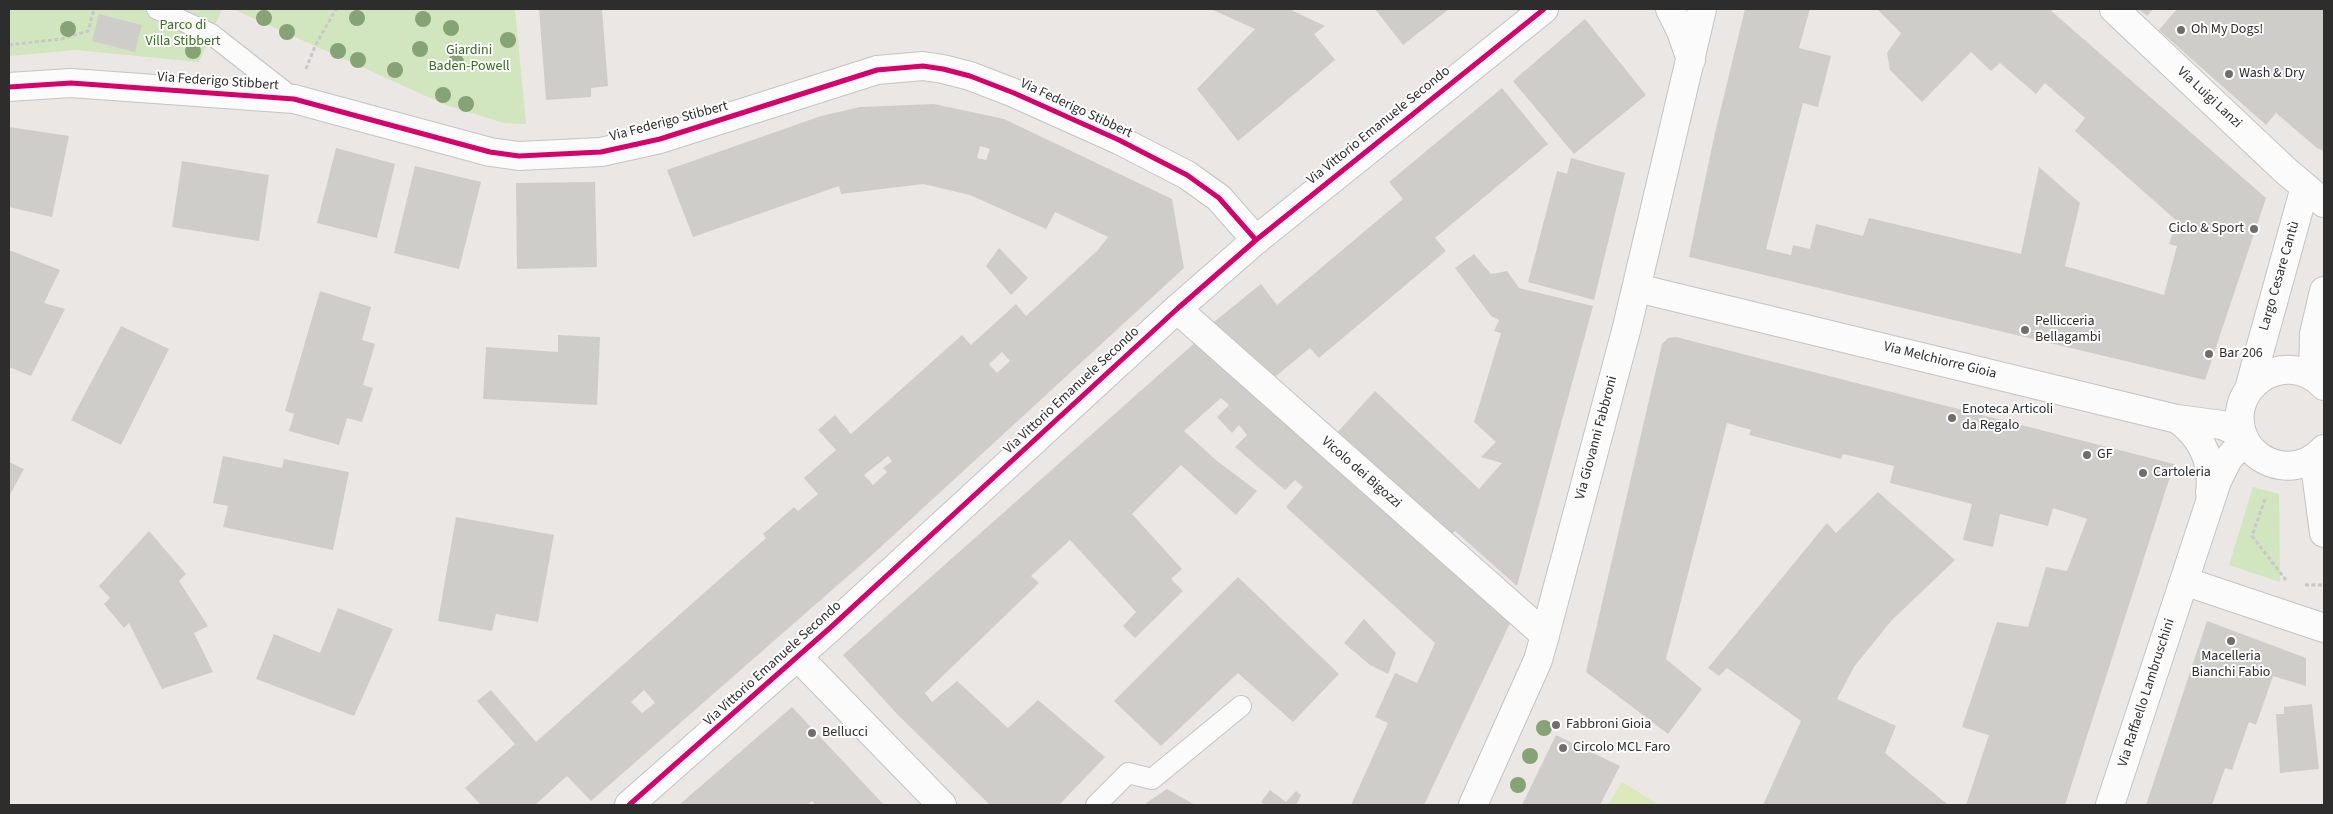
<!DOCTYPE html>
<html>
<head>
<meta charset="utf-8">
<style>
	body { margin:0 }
	#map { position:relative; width:2333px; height:814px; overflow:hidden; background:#eae7e4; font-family:"Source Sans 3",sans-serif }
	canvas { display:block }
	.frame { position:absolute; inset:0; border:10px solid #2d2d2d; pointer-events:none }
</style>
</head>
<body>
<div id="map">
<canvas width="2333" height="814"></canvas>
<div class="frame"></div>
</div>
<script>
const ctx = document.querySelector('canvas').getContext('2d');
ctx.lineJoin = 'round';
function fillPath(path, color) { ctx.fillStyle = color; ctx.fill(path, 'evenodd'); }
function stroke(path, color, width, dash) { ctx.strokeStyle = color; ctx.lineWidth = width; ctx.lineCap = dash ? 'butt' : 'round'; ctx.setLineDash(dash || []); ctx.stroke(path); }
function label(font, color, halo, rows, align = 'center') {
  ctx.font = font + ' "Source Sans 3",sans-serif'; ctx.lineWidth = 4; ctx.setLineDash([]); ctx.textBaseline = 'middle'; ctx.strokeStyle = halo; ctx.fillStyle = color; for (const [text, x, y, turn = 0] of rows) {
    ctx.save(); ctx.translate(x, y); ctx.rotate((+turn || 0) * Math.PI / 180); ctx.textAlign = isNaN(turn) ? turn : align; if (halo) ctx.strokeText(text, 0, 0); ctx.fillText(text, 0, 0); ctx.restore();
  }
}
fillPath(new Path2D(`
	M 9,9 L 222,9 L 199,62 L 76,50 L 9,56 Z
	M 233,9 L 515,9 L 526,124 L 504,123 L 446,105 Z
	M 2253,487 L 2279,494 L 2280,582 L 2229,565 Z`), '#d1e5be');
fillPath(new Path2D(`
	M 1622,782 L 1659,805 L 1608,805 Z`), '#dce9bb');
fillPath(new Path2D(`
	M 539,9 L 602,9 L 608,86 L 591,88 L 591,97 L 546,100 Z
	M 1211,9 L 1289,9 L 1325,26 L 1314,34 L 1335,60 L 1238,141 L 1197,89 L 1255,29 Z
	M 1375,9 L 1449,9 L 1403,45 Z
	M 1745,9 L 1810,9 L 1799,48 L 1831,56 L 1818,107 L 1803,103 L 1766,249 L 1791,255 L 1793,245 L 1810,249 L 1816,224 L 1863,236 L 1869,218 L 2021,254 L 2039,167 L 2080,203 L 2065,266 L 2164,295 L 2177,246 L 2169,244 L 2177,221 L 2075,131 L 2085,118 L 2045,83 L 2036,94 L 2000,63 L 1991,71 L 1971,52 L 1922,102 L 1890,70 L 1887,53 L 1901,33 L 1877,9 L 2049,9 L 2266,198 L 2205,380 L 1689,257 L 1714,137 Z
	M 2139,9 L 2153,9 L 2147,16 Z
	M 2177,9 L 2324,9 L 2324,151 L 2317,148 L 2276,113 L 2266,125 L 2159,30 Z
	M 99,14 L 142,25 L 135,52 L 92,41 Z
	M 1585,19 L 1646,95 L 1574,154 L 1513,81 Z
	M 1502,88 L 1548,144 L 1435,238 L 1446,251 L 1319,358 L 1310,348 L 1271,380 L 1209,326 L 1261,284 L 1277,305 L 1403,199 L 1389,182 Z
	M 934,104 L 1004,119 L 1172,199 L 1184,268 L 872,555 L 591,801 L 567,776 L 535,805 L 481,805 L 465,788 L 515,744 L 477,701 L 491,690 L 536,742 L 766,538 L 763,534 L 794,507 L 798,511 L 818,494 L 804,478 L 836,450 L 818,430 L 835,415 L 851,434 L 962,335 L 971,345 L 1016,304 L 1026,316 L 1098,250 L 1108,237 L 1055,212 L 1046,229 L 970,195 L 923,184 L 841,194 L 839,186 L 693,237 L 667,170 L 821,116 L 860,107 ZM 980,146 L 990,149 L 986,160 L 977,158 ZM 1002,352 L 1010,361 L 997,373 L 989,364 ZM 888,456 L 892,461 L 883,468 L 887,472 L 873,485 L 864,475 ZM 644,690 L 655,703 L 642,713 L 631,702 Z
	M 9,127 L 69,136 L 52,217 L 9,207 Z
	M 336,148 L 395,164 L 377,238 L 317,223 Z
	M 1571,158 L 1625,173 L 1594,300 L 1528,282 L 1557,171 L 1567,174 Z
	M 182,161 L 269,175 L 259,241 L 172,227 Z
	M 415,166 L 481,182 L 459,269 L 394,253 Z
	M 595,182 L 597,267 L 517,269 L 516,183 Z
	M 999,248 L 1028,278 L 1011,295 L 986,266 Z
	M 9,250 L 60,270 L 44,303 L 65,309 L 31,376 L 9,367 Z
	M 1474,254 L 1491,274 L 1507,271 L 1519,288 L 1593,306 L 1517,586 L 1455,531 L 1449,536 L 1334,436 L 1375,391 L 1479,489 L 1502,463 L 1481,457 L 1496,442 L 1474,422 L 1501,333 L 1494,331 L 1499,320 L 1491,316 L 1455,268 Z
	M 320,291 L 371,307 L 362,340 L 375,344 L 363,385 L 373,388 L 362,422 L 347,418 L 339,445 L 289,431 L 294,414 L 285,411 Z
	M 121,326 L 169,349 L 121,445 L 71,420 Z
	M 558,335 L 600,337 L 597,405 L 483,399 L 486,347 L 558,352 Z
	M 1676,337 L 2174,464 L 2065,805 L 1966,805 L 1989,735 L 1962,727 L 1997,622 L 2028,627 L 2046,567 L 2067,571 L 2087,519 L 2053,508 L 2048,526 L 2000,514 L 1993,547 L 1963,540 L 1972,504 L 1890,483 L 1894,466 L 1843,454 L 1841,459 L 1749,435 L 1751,430 L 1727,423 L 1666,659 L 1702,689 L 1668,734 L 1586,672 L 1662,344 L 1668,338 Z
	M 1198,340 L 1511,621 L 1424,805 L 1351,805 L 1388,723 L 1375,717 L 1395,673 L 1417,683 L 1435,643 L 1286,507 L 1303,487 L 1295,480 L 1285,490 L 1235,447 L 1247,435 L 1239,425 L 1232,433 L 1217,417 L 1229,405 L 1221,398 L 1184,431 L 1217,461 L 1257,491 L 1236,515 L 1181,465 L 1132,514 L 1182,569 L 1171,579 L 1183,591 L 1135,638 L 1123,626 L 1136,612 L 1070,540 L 1031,576 L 1039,583 L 925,693 L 932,702 L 957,681 L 1008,728 L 1038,700 L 1105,757 L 1059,805 L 990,805 L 897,714 L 843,655 Z
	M 223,456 L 282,468 L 284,459 L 349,472 L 333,550 L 223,527 L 228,506 L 213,503 Z
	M 9,462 L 24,469 L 9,496 Z
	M 1878,492 L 1955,560 L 1891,621 L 1854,667 L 1837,699 L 1896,726 L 1885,753 L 1947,804 L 1763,805 L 1801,721 L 1727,668 L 1719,676 L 1708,668 L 1827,523 L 1836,533 Z
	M 456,517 L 554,535 L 538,622 L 496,614 L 492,631 L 438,621 Z
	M 149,531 L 186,574 L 179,581 L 208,626 L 194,633 L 213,672 L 162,689 L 129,623 L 124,628 L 104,604 L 110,598 L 99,586 Z
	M 1238,577 L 1339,674 L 1293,722 L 1238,673 L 1161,746 L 1114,701 Z
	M 338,608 L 393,629 L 354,716 L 256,679 L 274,634 L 320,653 Z
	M 1364,619 L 1396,653 L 1388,674 L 1370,665 L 1344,643 Z
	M 2207,621 L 2306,658 L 2306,686 L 2273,676 L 2256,725 L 2249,722 L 2232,770 L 2225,768 L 2212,805 L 2146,805 Z
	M 2312,704 L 2319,769 L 2280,773 L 2276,714 L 2284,714 L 2284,707 Z
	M 792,707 L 884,805 L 816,805 L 812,801 L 807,805 L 743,804 L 679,805 Z
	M 1556,735 L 1620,766 L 1600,805 L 1522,805 Z
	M 1167,789 L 1195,805 L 1148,805 L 1146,803 Z
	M 1270,790 L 1286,802 L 1296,791 L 1301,795 L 1296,805 L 1265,805 L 1261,802 Z`), '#cfcdca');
const lane = new Path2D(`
	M 157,9 L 211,34 L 294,99
	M 1096,805 L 1128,773 L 1152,779 L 1241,706`);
const street = new Path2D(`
	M 2114,9 L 2286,171 L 2324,203
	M 9,87 L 71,83 L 294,99 L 490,152 L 519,156 L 601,152 L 660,139 L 877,70 L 923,66 L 943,69 L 970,76 L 1014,93 L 1119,140 L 1187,175 L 1219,198 L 1256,240
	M 1637,288 L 2177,419 L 2222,425 L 2242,434
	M 1177,309 L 1545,635
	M 2313,377 L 2314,334 L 2324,291
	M 2324,386 C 2284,344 2219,391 2246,442 C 2253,454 2266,463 2280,465 C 2297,468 2313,461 2324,449
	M 2249,389 L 2305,187
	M 2177,419 C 2202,436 2214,463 2210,493
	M 2314,458 L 2324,533
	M 2184,581 L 2324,628
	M 798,657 L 942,805
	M 2110,805 L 2217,481 L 2228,459 L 2245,440`);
const secondary = new Path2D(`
	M 1670,9 L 1681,31 L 1691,60
	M 629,805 L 831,627 L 1177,309 L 1256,240 L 1544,9
	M 1473,805 L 1538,660 L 1545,635 L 1627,327 L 1702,9`);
stroke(lane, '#c4c4c4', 22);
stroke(street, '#c4c4c4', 30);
stroke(secondary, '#c4c4c4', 30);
stroke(new Path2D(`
	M 9,45 L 61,39 L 88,31 L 94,9
	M 306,69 L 315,46 L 336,9
	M 2265,499 L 2252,536 L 2286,580
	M 2305,585 L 2324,585`), '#c8c8c8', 3, [4, 2.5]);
stroke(lane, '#fcfbfb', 20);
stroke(street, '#fcfbfb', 28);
stroke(secondary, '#fcfbfb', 28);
stroke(new Path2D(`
	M 9,87 L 71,83 L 294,99 L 490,152 L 519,156 L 601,152 L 660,139 L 877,70 L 923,66 L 943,69 L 970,76 L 1014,93 L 1119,140 L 1187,175 L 1219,198 L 1256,240
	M 629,805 L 831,627 L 1177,309 L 1256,240 L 1544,9`), '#d6006c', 5);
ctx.fillStyle = '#86a376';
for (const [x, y] of [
	[264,18],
	[357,18],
	[423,19],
	[451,28],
	[68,29],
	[287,32],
	[508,40],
	[420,49],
	[193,51],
	[338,51],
	[358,60],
	[456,62],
	[395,70],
	[443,95],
	[466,104],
	[1544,728],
	[1530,756],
	[1518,785]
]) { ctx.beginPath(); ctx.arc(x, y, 8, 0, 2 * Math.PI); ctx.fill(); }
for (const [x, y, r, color] of [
	[2181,30,5,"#6f6e6d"],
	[2229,74,5,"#6f6e6d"],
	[2254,229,5,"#6f6e6d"],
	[2025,330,5,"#6f6e6d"],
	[2209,354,5,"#6f6e6d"],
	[1952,418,5,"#6f6e6d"],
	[2087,455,5,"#6f6e6d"],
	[2143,473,5,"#6f6e6d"],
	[2231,641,5,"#6f6e6d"],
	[1556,725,5,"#6f6e6d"],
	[812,733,5,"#6f6e6d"],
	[1563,748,5,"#6f6e6d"]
]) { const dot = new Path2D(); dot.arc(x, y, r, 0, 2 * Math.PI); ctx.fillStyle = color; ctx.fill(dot); stroke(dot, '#fff', 2); }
label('14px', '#356b1c', '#fff', [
	["Parco di",183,26],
	["Villa Stibbert",183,42],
	["Giardini",469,51],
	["Baden-Powell",469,67]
]);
label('14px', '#2d2d2d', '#fff', [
	["Oh My Dogs!",2191,30],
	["Wash & Dry",2239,74],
	["Ciclo & Sport",2244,229,"right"],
	["Pellicceria",2035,322],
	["Bellagambi",2035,338],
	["Bar 206",2219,354],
	["Enoteca Articoli",1962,410],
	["da Regalo",1962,426],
	["GF",2097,455],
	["Cartoleria",2153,473],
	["Macelleria",2231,657,"center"],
	["Bianchi Fabio",2231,673,"center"],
	["Fabbroni Gioia",1566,725],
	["Bellucci",822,733],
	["Circolo MCL Faro",1573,748]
], 'left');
label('14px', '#2d2d2d', '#fff', [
	["Via Federigo Stibbert",218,82,4],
	["Via Luigi Lanzi",2209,98,43],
	["Via Federigo Stibbert",1076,109,25],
	["Via Federigo Stibbert",669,122,-15],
	["Via Vittorio Emanuele Secondo",1379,126,-39],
	["Largo Cesare Cantù",2280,276,-74],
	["Via Melchiorre Gioia",1940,361,14],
	["Via Vittorio Emanuele Secondo",1072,391,-43],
	["Via Giovanni Fabbroni",1597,438,-75],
	["Vicolo dei Bigozzi",1361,473,41],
	["Via Vittorio Emanuele Secondo",773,664,-42],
	["Via Raffaello Lambruschini",2147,693,-72]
]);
</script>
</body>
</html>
